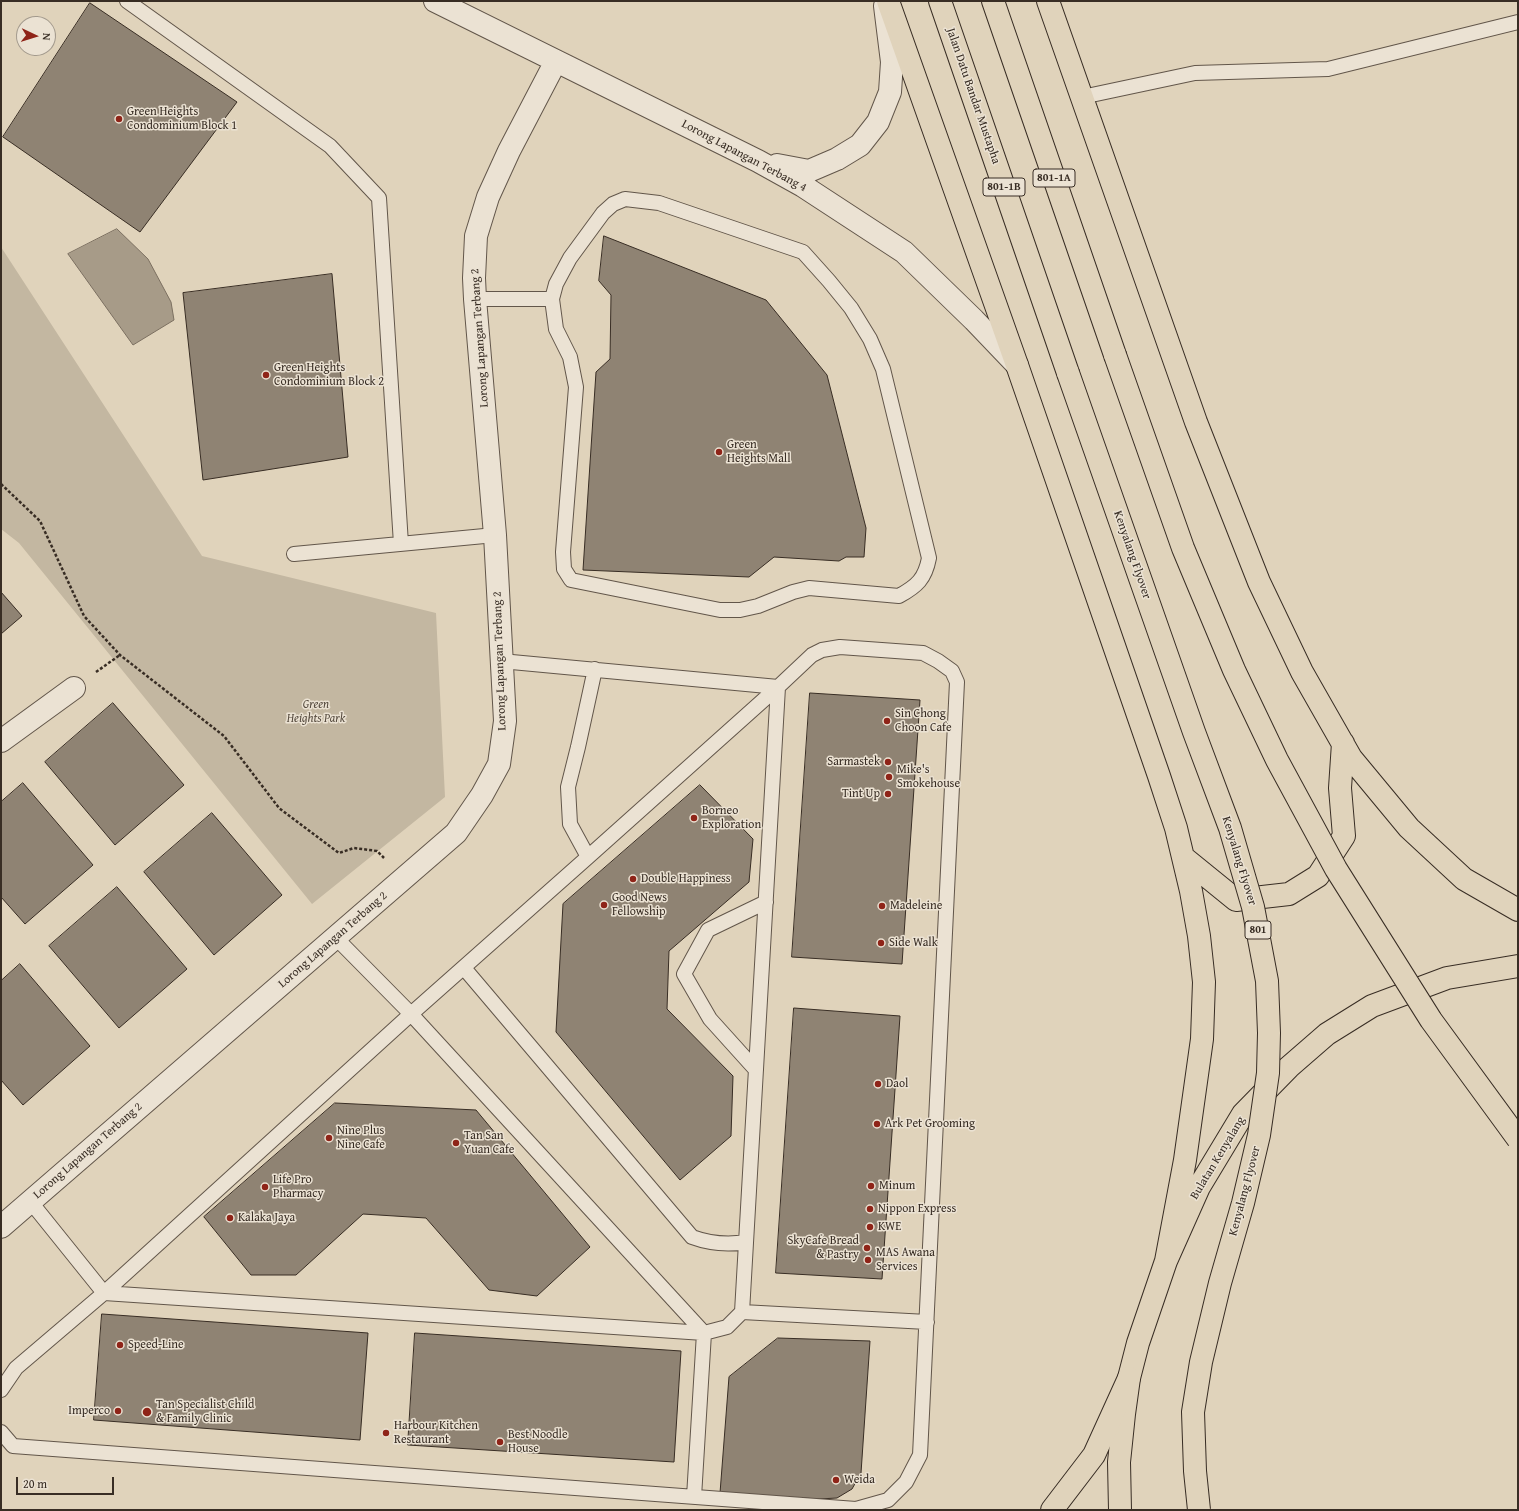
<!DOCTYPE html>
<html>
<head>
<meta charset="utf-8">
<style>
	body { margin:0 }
	#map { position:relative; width:1519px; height:1511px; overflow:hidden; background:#e0d3bb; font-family:"Gentium Book Plus",serif }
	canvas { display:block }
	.frame { position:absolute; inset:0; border:2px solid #382d24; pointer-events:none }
	.north { position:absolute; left:16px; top:16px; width:40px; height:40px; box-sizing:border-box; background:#ebe2d3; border:1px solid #a39a8d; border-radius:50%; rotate:94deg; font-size:11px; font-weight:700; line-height:16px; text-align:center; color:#382d24 }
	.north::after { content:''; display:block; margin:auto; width:14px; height:18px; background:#8f2418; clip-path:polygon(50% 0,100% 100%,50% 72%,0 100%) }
	.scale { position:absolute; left:16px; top:1477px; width:98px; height:18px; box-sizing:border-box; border:2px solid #382d24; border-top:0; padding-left:5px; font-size:12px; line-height:14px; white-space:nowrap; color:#382d24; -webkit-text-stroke:3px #ebe2d3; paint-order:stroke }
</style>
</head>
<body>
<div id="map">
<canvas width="1519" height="1511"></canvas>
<div class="frame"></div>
<div class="north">N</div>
<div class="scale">20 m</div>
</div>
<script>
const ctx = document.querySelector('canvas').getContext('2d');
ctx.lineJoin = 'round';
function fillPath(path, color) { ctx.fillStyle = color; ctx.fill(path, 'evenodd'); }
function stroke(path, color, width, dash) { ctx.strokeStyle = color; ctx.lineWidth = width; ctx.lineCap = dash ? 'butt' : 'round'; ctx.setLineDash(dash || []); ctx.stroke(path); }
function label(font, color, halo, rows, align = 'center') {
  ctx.font = font + ' "Gentium Book Plus",serif'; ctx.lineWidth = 3; ctx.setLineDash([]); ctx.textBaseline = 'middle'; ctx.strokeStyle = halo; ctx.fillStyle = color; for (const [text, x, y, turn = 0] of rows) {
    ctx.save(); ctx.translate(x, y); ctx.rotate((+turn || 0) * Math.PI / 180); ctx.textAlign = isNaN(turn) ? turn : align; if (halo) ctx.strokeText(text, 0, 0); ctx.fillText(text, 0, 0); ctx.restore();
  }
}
fillPath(new Path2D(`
	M 1,247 L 202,556 L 436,613 L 445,797 L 312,904 L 19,543 L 1,529 Z`), '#c3b7a1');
const water = new Path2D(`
	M 117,229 L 148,259 L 171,302 L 174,320 L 133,345 L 68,254 Z`);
fillPath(water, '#a79b88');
stroke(water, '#7b6f60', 1);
const building = new Path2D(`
	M 90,3 L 237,102 L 140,232 L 3,137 Z
	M 604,236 L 766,300 L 827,375 L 866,528 L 864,557 L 846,557 L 839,561 L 774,557 L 749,577 L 583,570 L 596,372 L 610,359 L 611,295 L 599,281 Z
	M 332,274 L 348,457 L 203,480 L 183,293 Z
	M 1,592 L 22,616 L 1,634 Z
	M 810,693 L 920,700 L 902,964 L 792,957 Z
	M 113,703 L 184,785 L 115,845 L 45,762 Z
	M 23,783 L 93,865 L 25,924 L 1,897 L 1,802 Z
	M 700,785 L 753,839 L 749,882 L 669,951 L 667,1009 L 733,1076 L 731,1136 L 680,1180 L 556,1032 L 563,904 Z
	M 212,813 L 282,895 L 214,955 L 144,872 Z
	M 117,887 L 187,969 L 119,1028 L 49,946 Z
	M 20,964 L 90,1046 L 23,1105 L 1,1080 L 1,981 Z
	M 794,1008 L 900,1016 L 882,1279 L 776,1273 Z
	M 335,1103 L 476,1110 L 590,1247 L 537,1296 L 489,1290 L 426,1218 L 363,1214 L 296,1275 L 251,1275 L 204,1217 Z
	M 102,1314 L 368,1333 L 360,1440 L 94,1420 Z
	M 415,1333 L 681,1351 L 674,1462 L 408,1445 Z
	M 778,1338 L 870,1341 L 861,1473 L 852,1489 L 837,1498 L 819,1499 L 720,1493 L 729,1377 Z`);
fillPath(building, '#8f8373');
stroke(building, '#382d24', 1);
const service = new Path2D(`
	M 127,1 L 330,146 L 379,198 L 401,544
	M 1082,97 L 1195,73 L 1328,69 L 1518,22
	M 625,199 L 659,203 L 803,252 L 829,281 L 851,308 L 870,339 L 883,369 L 929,558 C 925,579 917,586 899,596 L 809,588 L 793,592 L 758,606 L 740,610 L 720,610 L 571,580 L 564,569 L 563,552 L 576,387 L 570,357 L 556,329 L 552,299 L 556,284 L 570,258 L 603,213 L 613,204 Z
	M 475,299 L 552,299
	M 294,554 L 495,535
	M 501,661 L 778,687 L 742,1312
	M 588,857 L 570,824 L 568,787 L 578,747 L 595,669
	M 336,938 L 411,1014 L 704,1333 L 694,1497
	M 464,968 L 692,1237 C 711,1244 727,1245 746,1242
	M 756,1070 L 710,1019 L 684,974 L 708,930 L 766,902
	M 30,1201 L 104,1293 L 704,1333 L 727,1327 L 742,1312 L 927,1322
	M 1,1390 L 16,1368 L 104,1293 L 411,1014 L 588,857 L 778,687 L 812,655 L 822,650 L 840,647 L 923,653 L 938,661 L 952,671 L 957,682 L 920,1455 L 906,1482 L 888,1500 L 856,1509 L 13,1446 L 1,1432`);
const minor = new Path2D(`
	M 435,1 L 758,161 L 803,186 L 904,252 L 974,320 L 1017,365
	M 777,165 L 809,171 L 837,159 L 860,145 L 878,122 L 890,92 L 892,62 L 885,6
	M 1,741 L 74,688
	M 1,1227 L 456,833 L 482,795 L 499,764 L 505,721 L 495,535 L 475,299 L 474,278 L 476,236 L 488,197 L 509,151 L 556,61`);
const primary = new Path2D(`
	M 888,1 L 1017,365 L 1159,776 L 1176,828 L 1191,891 L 1199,936 L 1204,982 L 1202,1039 L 1185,1160 L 1166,1261
	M 1048,1 L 1196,422 L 1259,582 L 1302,672 L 1351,758 L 1409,828 L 1464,879 L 1518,910
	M 1183,857 L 1236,900 L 1289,894 L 1318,876 L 1344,836 L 1340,788 L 1343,743
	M 1120,1510 L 1119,1462 L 1124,1414 L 1129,1378 L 1138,1343 L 1166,1261 L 1199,1187 L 1243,1114 L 1289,1067 L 1327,1034 L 1372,1006 L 1447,978 L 1518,966`);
const trunk = new Path2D(`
	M 940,1 L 1068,373
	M 993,1 L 1115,355
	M 1052,1510 L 1094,1455 L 1129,1378`);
stroke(service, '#62564a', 16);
stroke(minor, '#62564a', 24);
stroke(primary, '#382d24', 24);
stroke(trunk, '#382d24', 24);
stroke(new Path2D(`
	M 1,484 L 40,521 L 84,616 L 120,655 L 224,736 L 279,808 L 339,853 L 354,848 L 377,851 L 384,858
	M 96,672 L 120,655`), '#382d24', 2.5, [3, 2]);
stroke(service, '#ebe2d3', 14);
stroke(minor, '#ebe2d3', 22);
stroke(primary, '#e0d3bb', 22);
stroke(trunk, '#e0d3bb', 22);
const trunkBridge = new Path2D(`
	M 1115,355 L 1183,548 L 1234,670 L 1277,760 L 1336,869 L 1431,1020 L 1518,1139
	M 1068,373 L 1194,732 L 1230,828 L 1253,907 L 1267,981 L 1269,1033 L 1268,1073 L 1259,1135 L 1243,1203 L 1220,1283 L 1201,1362 L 1193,1412 L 1195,1471 L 1199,1510`);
stroke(trunkBridge, '#382d24', 24, []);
stroke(trunkBridge, '#e0d3bb', 22);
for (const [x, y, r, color] of [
	[119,119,4,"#8f2418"],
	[266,375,4,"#8f2418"],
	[719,452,4,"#8f2418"],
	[887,721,4,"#8f2418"],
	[888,762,4,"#8f2418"],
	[889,777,4,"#8f2418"],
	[888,794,4,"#8f2418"],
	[694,818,4,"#8f2418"],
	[633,879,4,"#8f2418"],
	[604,905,4,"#8f2418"],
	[882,906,4,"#8f2418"],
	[881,943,4,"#8f2418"],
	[878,1084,4,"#8f2418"],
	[877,1124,4,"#8f2418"],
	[329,1138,4,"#8f2418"],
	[456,1143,4,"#8f2418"],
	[871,1186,4,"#8f2418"],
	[265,1187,4,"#8f2418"],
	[870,1209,4,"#8f2418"],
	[230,1218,4,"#8f2418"],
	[870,1227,4,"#8f2418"],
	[867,1248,4,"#8f2418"],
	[868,1260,4,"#8f2418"],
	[120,1345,4,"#8f2418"],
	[118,1411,4,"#8f2418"],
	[147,1412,5,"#8f2418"],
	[386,1433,4,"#8f2418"],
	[500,1442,4,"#8f2418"],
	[836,1480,4,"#8f2418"]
]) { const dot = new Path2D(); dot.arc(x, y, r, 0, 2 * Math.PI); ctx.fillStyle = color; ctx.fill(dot); stroke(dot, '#ebe2d3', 1.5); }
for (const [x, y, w] of [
	[1054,178,42],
	[1004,187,42],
	[1258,930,26]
]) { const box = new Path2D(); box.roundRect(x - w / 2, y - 9, w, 18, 3); ctx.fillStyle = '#ebe2d3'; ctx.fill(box); stroke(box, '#382d24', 1); }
label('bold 11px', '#382d24', null, [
	["801-1A",1054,178],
	["801-1B",1004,187],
	["801",1258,930]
]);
label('12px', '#382d24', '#ebe2d3', [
	["Jalan Datu Bandar Mustapha",973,96,71],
	["Lorong Lapangan Terbang 4",744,156,28],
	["Lorong Lapangan Terbang 2",480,338,-94],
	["Kenyalang Flyover",1132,555,71],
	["Lorong Lapangan Terbang 2",500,661,-92],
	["Kenyalang Flyover",1239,861,73],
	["Lorong Lapangan Terbang 2",333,940,-41],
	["Lorong Lapangan Terbang 2",88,1151,-41],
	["Bulatan Kenyalang",1218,1158,-59],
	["Kenyalang Flyover",1245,1191,-75]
]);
label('12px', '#382d24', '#ebe2d3', [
	["Green Heights",127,112],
	["Condominium Block 1",127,126],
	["Green Heights",274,368],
	["Condominium Block 2",274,382],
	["Green",727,445],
	["Heights Mall",727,459],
	["Sin Chong",895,714],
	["Choon Cafe",895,728],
	["Sarmastek",880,762,"right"],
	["Mike's",897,770],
	["Smokehouse",897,784],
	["Tint Up",880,794,"right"],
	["Borneo",702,811],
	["Exploration",702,825],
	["Double Happiness",641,879],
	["Good News",612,898],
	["Fellowship",612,912],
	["Madeleine",890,906],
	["Side Walk",889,943],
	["Daol",886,1084],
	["Ark Pet Grooming",885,1124],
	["Nine Plus",337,1131],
	["Nine Cafe",337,1145],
	["Tan San",464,1136],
	["Yuan Cafe",464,1150],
	["Life Pro",273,1180],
	["Pharmacy",273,1194],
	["Minum",879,1186],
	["Nippon Express",878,1209],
	["Kalaka Jaya",238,1218],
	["KWE",878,1227],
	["SkyCafe Bread",859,1241,"right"],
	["& Pastry",859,1255,"right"],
	["MAS Awana",876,1253],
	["Services",876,1267],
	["Speed-Line",128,1345],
	["Tan Specialist Child",156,1405],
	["& Family Clinic",156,1419],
	["Imperco",110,1411,"right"],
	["Harbour Kitchen",394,1426],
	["Restaurant",394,1440],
	["Best Noodle",508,1435],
	["House",508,1449],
	["Weida",844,1480]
], 'left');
label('italic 12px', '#54493d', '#ebe2d3', [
	["Green",316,705],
	["Heights Park",316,719]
]);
</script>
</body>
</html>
